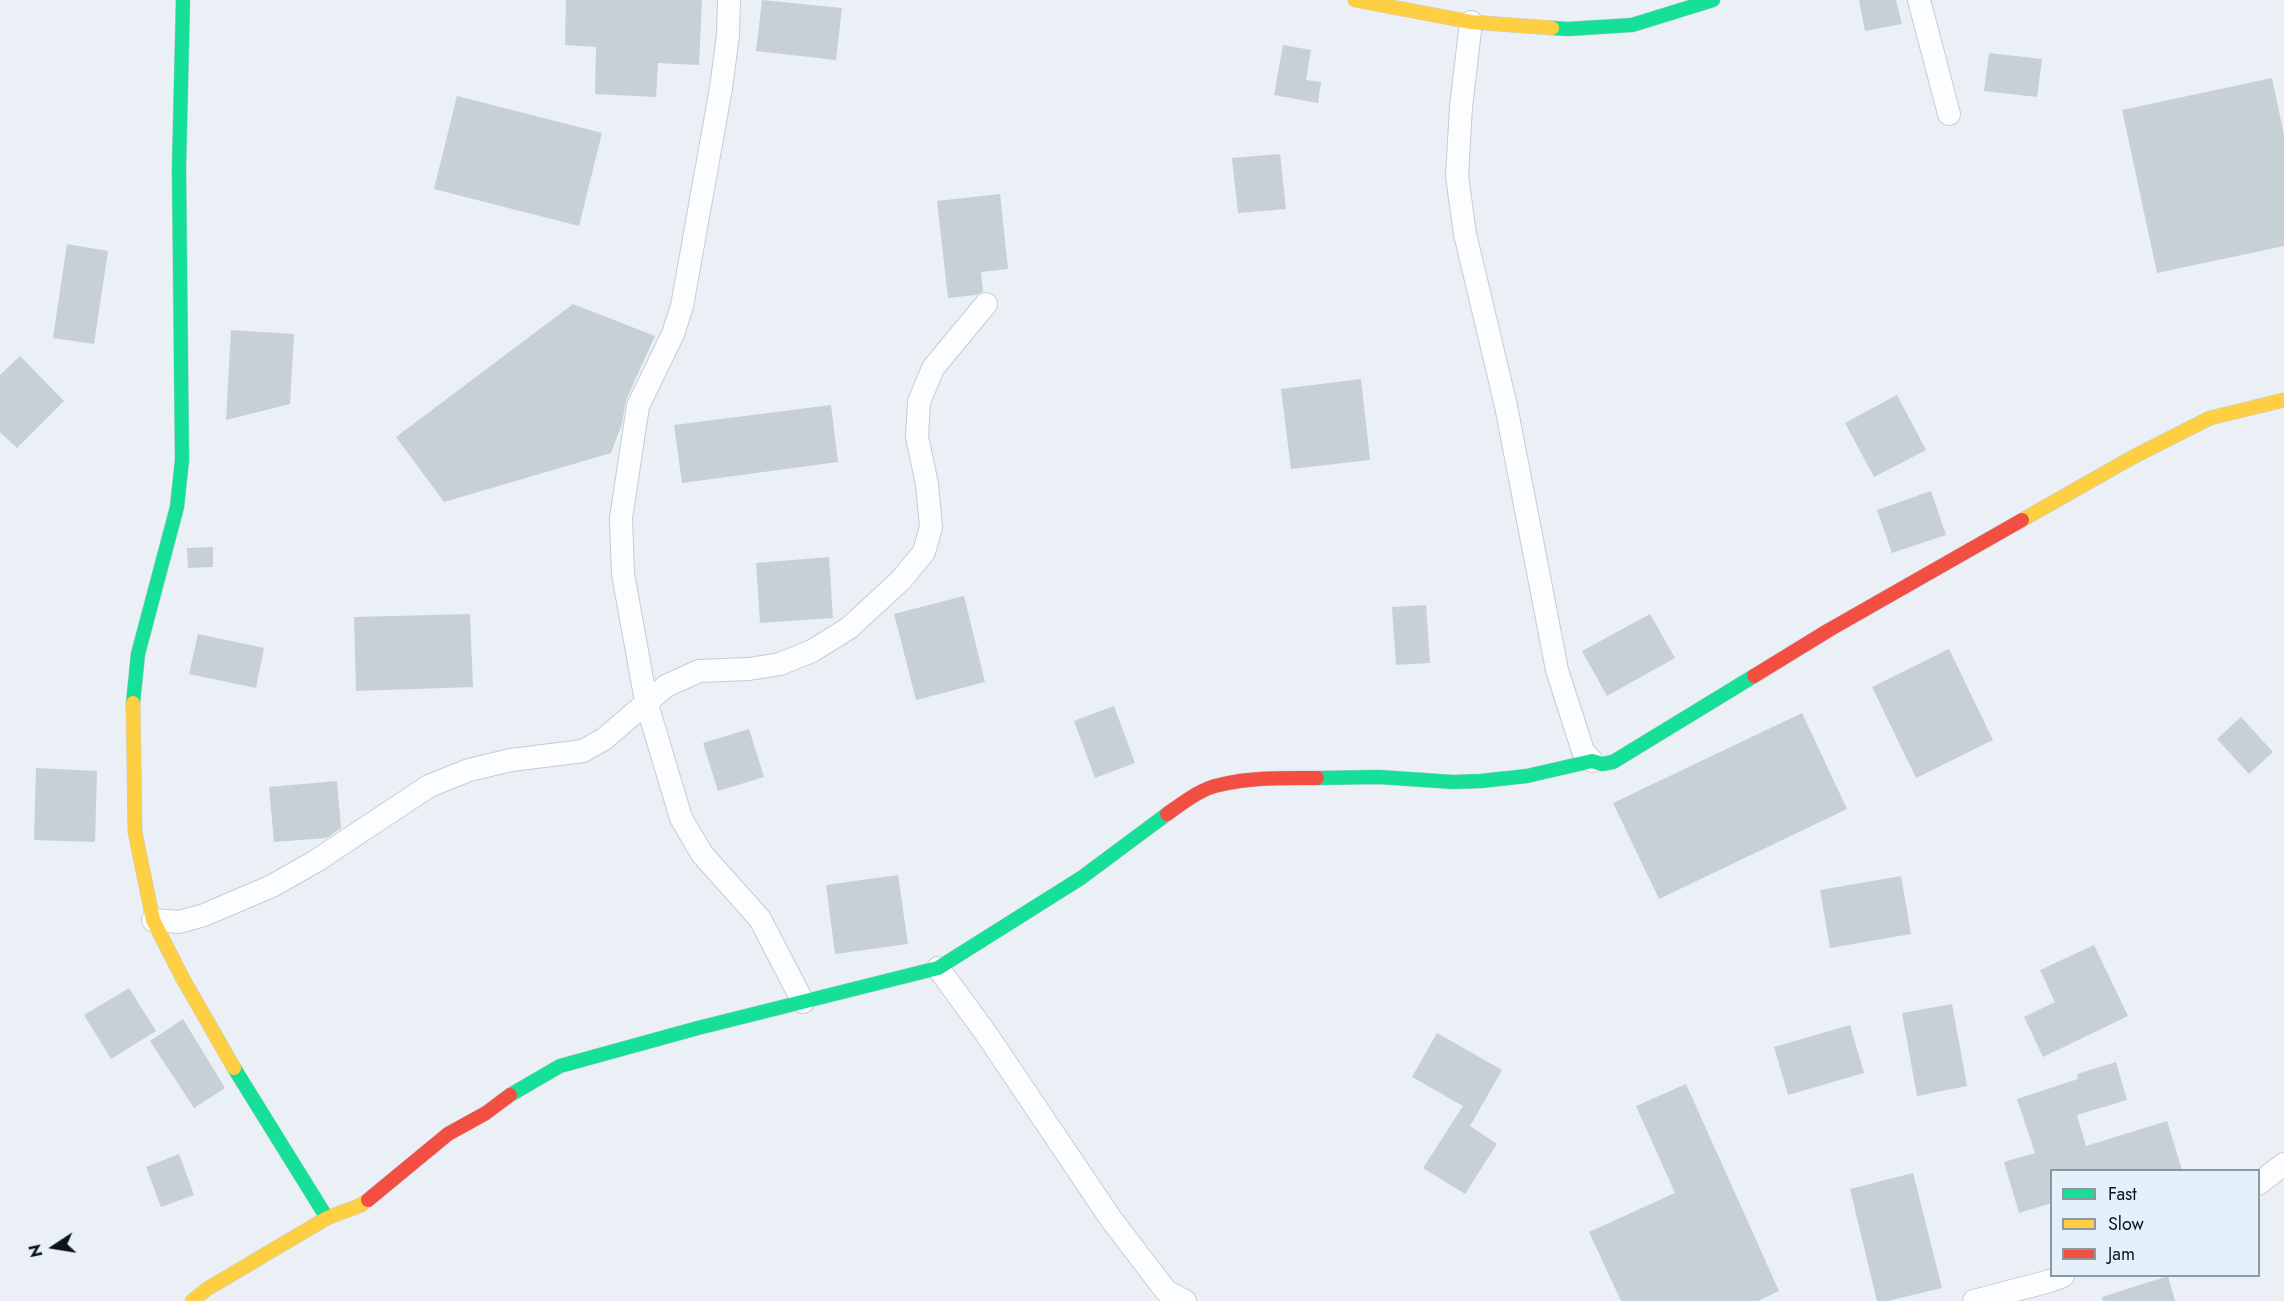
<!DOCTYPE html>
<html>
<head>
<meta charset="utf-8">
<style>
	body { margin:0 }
	#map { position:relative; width:2284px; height:1301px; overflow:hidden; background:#eaf0f5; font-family:Jost,sans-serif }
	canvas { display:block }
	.legend { position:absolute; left:2050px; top:1169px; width:210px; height:108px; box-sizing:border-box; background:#e5f1fa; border:2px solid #8d99a1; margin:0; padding:8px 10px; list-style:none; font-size:18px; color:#09141b }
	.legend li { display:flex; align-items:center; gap:12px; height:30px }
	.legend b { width:30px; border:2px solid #8d99a1 }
	.north { position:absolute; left:24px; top:1217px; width:60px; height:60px; -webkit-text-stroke:4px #e5f1fa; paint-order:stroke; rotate:258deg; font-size:16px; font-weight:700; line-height:24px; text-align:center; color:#09141b }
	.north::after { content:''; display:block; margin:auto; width:21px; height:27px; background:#09141b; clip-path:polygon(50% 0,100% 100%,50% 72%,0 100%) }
</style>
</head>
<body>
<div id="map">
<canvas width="2284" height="1301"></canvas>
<ul class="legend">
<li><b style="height:8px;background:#16e098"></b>Fast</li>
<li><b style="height:8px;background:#ffcf43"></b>Slow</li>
<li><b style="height:8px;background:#f24e42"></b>Jam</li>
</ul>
<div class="north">N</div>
</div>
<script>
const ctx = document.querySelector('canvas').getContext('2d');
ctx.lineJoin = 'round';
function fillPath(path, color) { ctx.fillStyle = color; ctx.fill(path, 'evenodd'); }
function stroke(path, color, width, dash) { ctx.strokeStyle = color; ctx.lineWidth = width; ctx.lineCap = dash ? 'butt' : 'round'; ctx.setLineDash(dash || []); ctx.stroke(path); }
fillPath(new Path2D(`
	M 566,0 L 702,0 L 699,65 L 658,63 L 656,97 L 595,94 L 596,47 L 565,45 Z
	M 762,0 L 842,8 L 836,60 L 756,51 Z
	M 1859,0 L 1896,0 L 1902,24 L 1865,31 Z
	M 1283,45 L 1311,50 L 1306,80 L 1321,82 L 1318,103 L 1274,95 Z
	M 1989,53 L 2042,59 L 2037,97 L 1984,91 Z
	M 2272,78 L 2284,135 L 2284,246 L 2157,273 L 2122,110 Z
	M 457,96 L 602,133 L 579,226 L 434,189 Z
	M 1280,154 L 1286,209 L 1238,213 L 1232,158 Z
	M 1000,194 L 1008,269 L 981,272 L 983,291 L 976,295 L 948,298 L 937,201 Z
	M 67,244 L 108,251 L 94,344 L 53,338 Z
	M 573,304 L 655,336 L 626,400 L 622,424 L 611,453 L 444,502 L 396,437 Z
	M 231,330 L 294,334 L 290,404 L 226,420 Z
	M 20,356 L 64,401 L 17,448 L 0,432 L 0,375 Z
	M 1361,379 L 1370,460 L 1291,469 L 1281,389 Z
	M 1897,395 L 1926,450 L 1874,477 L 1845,423 Z
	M 831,405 L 838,462 L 682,483 L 674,425 Z
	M 1931,491 L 1946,535 L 1892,553 L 1877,510 Z
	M 213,547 L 213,567 L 188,568 L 187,548 Z
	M 829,557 L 833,618 L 760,623 L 756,563 Z
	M 964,596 L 985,682 L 916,700 L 894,614 Z
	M 1426,605 L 1430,663 L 1396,665 L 1392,607 Z
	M 470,614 L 473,687 L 356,691 L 354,617 Z
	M 1650,614 L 1675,658 L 1607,696 L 1582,651 Z
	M 198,634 L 264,648 L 256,688 L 189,674 Z
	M 1949,649 L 1993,740 L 1916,778 L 1872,687 Z
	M 1114,706 L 1135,763 L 1095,778 L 1074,721 Z
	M 1802,713 L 1847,809 L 1659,899 L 1613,803 Z
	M 2241,717 L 2273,752 L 2249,774 L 2217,739 Z
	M 749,729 L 764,777 L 718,791 L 703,743 Z
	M 36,768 L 97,771 L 95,842 L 34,840 Z
	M 337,781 L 341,828 L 327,838 L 274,842 L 269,787 Z
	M 898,875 L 908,944 L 835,954 L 826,885 Z
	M 1901,876 L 1911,934 L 1830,948 L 1820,890 Z
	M 2094,945 L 2128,1016 L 2043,1057 L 2024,1017 L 2055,1002 L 2040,970 Z
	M 129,988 L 156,1031 L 111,1059 L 84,1015 Z
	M 1952,1004 L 1967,1086 L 1917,1096 L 1902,1013 Z
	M 183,1019 L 225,1088 L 194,1108 L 150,1041 Z
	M 1850,1025 L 1864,1073 L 1788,1095 L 1774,1047 Z
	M 1437,1033 L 1502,1070 L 1470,1126 L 1497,1144 L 1465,1194 L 1423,1168 L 1463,1106 L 1412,1077 Z
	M 2116,1062 L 2127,1100 L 2077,1115 L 2086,1146 L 2167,1121 L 2182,1170 L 2052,1170 L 2052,1203 L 2019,1213 L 2004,1162 L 2035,1153 L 2017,1099 L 2078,1079 L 2077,1074 Z
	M 1686,1084 L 1779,1291 L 1758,1301 L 1621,1301 L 1589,1232 L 1675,1193 L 1636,1106 Z
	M 179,1154 L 194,1195 L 161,1207 L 146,1167 Z
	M 1913,1173 L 1942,1288 L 1888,1301 L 1877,1301 L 1850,1189 Z
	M 2168,1276 L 2175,1301 L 2103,1301 L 2102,1297 Z`), '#c7d1d5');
const street = new Path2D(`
	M 729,0 L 728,35 L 721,88 L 682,306 L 673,334 L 638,406 L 621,518 L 623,574 L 646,701 L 681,818 L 702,854 L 760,919 L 803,1002
	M 1919,0 L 1949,114
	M 1471,22 L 1461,107 L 1457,176 L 1465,234 L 1506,406 L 1557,670 L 1583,751 L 1592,761
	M 153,920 L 179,922 L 204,915 L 272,886 L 316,861 L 429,786 L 469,770 L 511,760 L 583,751 L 604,739 L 666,686 L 699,671 L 749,669 L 780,664 L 812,651 L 849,628 L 901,580 L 924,552 L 931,527 L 927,484 L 917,437 L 919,402 L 933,368 L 986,304
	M 938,968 L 985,1032 L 1111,1219 L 1166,1291 L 1185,1301
	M 2258,1184 L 2284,1164
	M 1974,1301 L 2050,1281 L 2063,1276`);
const fast = new Path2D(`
	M 1552,28 L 1568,29 L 1632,25 L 1713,0
	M 133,703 L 138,654 L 177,507 L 182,460 L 179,168 L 183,0
	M 1317,778 L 1379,777 L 1453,782 L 1481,781 L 1527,776 L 1592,761 L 1602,764 L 1613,762 L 1754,676
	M 234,1068 L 327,1218
	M 510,1095 L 560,1066 L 698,1028 L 938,968 L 1081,878 L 1167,814`);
const slow = new Path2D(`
	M 1355,0 L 1471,22 L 1552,28
	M 2022,520 L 2133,457 L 2210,418 L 2284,400
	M 133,703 L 135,832 L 153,920 L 183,979 L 234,1068
	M 192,1301 L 207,1289 L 327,1218 L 361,1205 L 368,1200`);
const jam = new Path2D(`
	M 1754,676 L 1829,630 L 2022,520
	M 1167,814 C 1183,803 1200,789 1219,785 C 1251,777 1285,778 1317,778
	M 368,1200 L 448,1134 L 486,1113 L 510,1095`);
stroke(street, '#c5cdd3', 24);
stroke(fast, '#c5cdd3', 15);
stroke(slow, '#c5cdd3', 15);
stroke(jam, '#c5cdd3', 15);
stroke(street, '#fcfdfe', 22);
stroke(fast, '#16e098', 14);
stroke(slow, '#ffcf43', 14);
stroke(jam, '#f24e42', 14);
</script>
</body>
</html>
